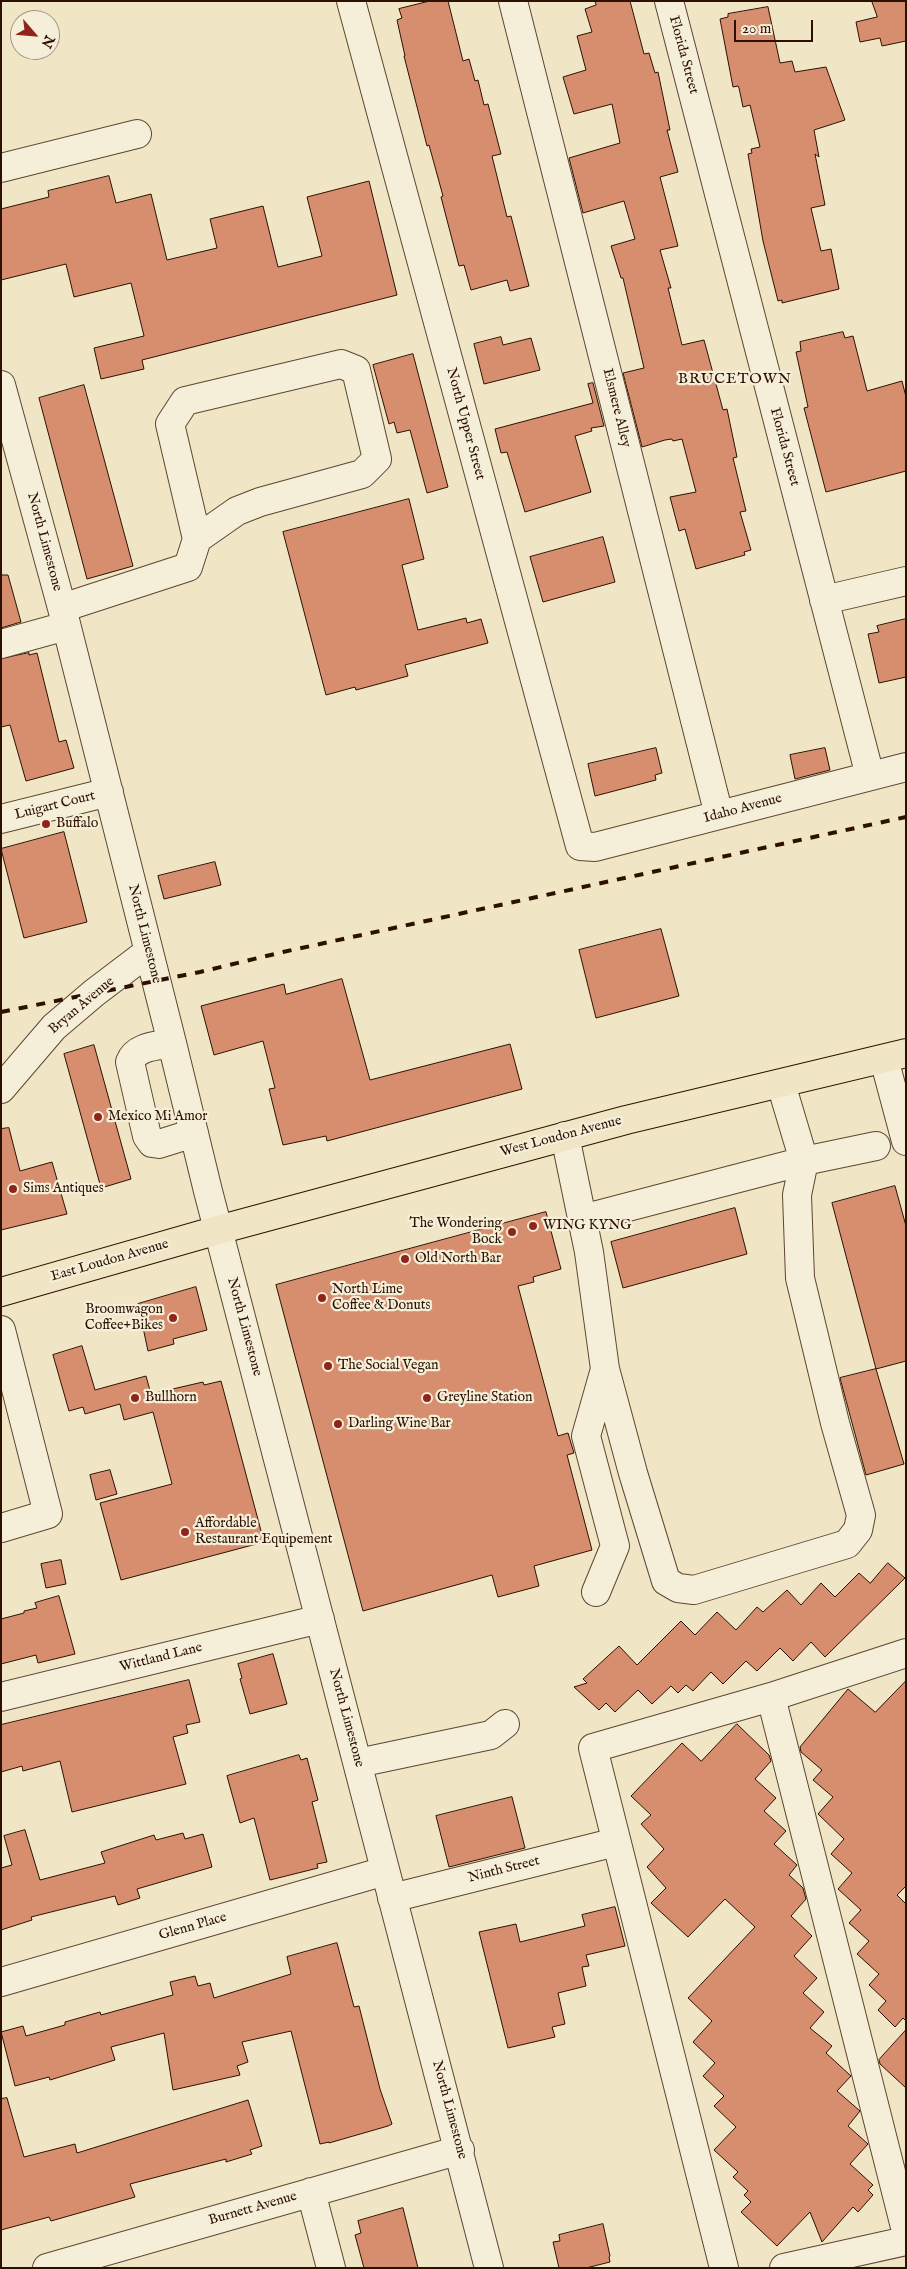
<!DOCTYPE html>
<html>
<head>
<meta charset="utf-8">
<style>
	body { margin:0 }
	#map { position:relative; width:907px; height:2269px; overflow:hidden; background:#f0e5c5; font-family:"IM FELL English",serif }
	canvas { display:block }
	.frame { position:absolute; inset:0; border:2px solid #2d1100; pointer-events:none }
	.north { position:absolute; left:10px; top:10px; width:50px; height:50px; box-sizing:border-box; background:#f5eed9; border:1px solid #a59682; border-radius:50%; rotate:117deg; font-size:14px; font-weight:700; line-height:20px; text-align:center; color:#2d1100 }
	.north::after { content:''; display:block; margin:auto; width:18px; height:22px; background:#8f2418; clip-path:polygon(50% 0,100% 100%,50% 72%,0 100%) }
	.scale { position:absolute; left:734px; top:20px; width:79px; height:22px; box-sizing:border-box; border:2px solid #2d1100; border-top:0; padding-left:6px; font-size:15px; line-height:18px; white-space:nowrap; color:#2d1100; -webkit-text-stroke:4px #f5eed9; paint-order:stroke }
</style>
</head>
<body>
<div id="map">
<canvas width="907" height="2269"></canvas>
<div class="frame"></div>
<div class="north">N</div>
<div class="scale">20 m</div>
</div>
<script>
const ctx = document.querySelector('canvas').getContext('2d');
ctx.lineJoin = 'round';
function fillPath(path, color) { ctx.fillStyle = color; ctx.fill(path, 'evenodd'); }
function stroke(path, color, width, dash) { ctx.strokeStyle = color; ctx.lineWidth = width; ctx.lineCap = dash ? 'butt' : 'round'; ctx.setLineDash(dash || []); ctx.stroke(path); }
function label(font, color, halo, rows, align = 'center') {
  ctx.font = font + ' "IM FELL English",serif'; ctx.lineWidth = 4.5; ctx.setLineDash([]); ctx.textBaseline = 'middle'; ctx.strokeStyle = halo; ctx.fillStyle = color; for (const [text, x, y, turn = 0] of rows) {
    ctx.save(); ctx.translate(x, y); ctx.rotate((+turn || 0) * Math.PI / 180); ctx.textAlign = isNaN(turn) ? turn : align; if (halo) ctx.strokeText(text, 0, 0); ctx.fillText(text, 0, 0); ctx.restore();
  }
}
const building = new Path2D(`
	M 430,1 L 448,1 L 463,61 L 469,59 L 475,81 L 478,80 L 484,105 L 488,104 L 501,154 L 492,156 L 507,217 L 511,216 L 529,286 L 510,291 L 507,280 L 471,290 L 464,265 L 459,266 L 441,197 L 443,196 L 429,145 L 427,146 L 404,56 L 405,56 L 397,20 L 402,18 L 399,9 Z
	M 595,1 L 630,1 L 644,54 L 649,53 L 655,73 L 658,72 L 670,130 L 667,130 L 678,172 L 660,177 L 678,246 L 660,250 L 671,288 L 668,288 L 682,345 L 704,340 L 723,410 L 727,409 L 737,457 L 733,458 L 746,511 L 740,512 L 751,550 L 744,552 L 745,555 L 696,569 L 685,529 L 679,531 L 670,497 L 696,492 L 682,439 L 673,441 L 672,439 L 665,440 L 642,447 L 623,373 L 644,368 L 623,278 L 621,278 L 611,246 L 635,239 L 624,201 L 583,213 L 569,158 L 620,143 L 612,104 L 574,114 L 563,77 L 586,70 L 577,36 L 592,32 L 585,9 L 596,5 Z
	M 872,1 L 906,1 L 906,41 L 882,46 L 880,38 L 860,42 L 856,22 L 877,17 Z
	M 768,7 L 780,63 L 792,61 L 795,72 L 826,67 L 845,120 L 814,130 L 819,157 L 815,154 L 825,205 L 811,208 L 821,251 L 831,249 L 839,289 L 782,303 L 782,300 L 778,301 L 763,241 L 748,154 L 752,153 L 751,149 L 760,147 L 750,105 L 743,107 L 739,88 L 738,86 L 733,87 L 720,19 L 728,17 L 728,14 Z
	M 109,176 L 116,203 L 151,194 L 167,260 L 217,248 L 210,219 L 263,206 L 278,267 L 322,256 L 307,197 L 369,181 L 397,295 L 142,360 L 144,369 L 101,379 L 94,348 L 144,336 L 131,283 L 74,297 L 66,264 L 1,280 L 1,209 L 49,197 L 48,191 Z
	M 843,332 L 845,338 L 853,336 L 867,391 L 902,381 L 906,397 L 906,471 L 826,492 L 804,408 L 808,407 L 796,352 L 801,351 L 800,342 Z
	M 501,337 L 503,345 L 531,338 L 540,370 L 484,384 L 474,344 Z
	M 413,354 L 448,487 L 427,493 L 410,430 L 397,433 L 394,422 L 389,424 L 373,365 Z
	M 593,383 L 604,426 L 591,428 L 592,431 L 575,436 L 591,492 L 525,512 L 507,452 L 501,453 L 495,429 L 593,403 L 588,384 Z
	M 84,385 L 133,566 L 87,579 L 39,398 Z
	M 409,499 L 424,559 L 402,565 L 418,630 L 466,618 L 467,623 L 481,619 L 488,643 L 405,665 L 408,676 L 356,690 L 355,687 L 326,695 L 283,532 Z
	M 603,537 L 615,582 L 543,602 L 530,557 Z
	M 1,575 L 8,575 L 21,622 L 1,628 Z
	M 906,619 L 906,677 L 879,683 L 868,634 L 879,632 L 877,626 Z
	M 29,653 L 29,655 L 37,653 L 59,742 L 66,740 L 74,768 L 26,781 L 10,725 L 1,727 L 1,659 Z
	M 656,748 L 662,773 L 655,775 L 656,780 L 595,796 L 588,764 Z
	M 825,748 L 830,770 L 795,779 L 790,755 Z
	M 64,832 L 87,922 L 24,938 L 1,849 Z
	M 215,862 L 221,885 L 164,899 L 158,876 Z
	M 661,929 L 679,996 L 596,1018 L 579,950 Z
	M 342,979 L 370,1080 L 510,1044 L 522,1089 L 327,1141 L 326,1136 L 283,1145 L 269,1089 L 275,1088 L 263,1041 L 214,1055 L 201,1006 L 284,984 L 286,994 Z
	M 94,1045 L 131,1179 L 101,1188 L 64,1054 Z
	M 9,1128 L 20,1171 L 52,1162 L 67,1214 L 1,1230 L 1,1129 Z
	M 895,1186 L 906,1226 L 906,1361 L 876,1369 L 832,1203 Z
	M 735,1208 L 747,1254 L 623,1288 L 611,1242 Z
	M 546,1212 L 561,1269 L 533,1277 L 534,1282 L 518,1286 L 558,1436 L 568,1433 L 574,1453 L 567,1455 L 592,1550 L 534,1566 L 539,1586 L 498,1597 L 492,1575 L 363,1611 L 276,1285 Z
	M 196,1287 L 207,1330 L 173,1339 L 174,1344 L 148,1351 L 138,1304 Z
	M 82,1346 L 95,1390 L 146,1376 L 151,1394 L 203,1382 L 204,1385 L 221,1381 L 264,1542 L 121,1580 L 100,1503 L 172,1484 L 153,1412 L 124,1420 L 120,1404 L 85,1414 L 83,1407 L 69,1411 L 53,1355 Z
	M 876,1369 L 904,1464 L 866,1475 L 840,1378 Z
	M 110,1470 L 117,1494 L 96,1500 L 90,1475 Z
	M 61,1560 L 66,1584 L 46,1588 L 41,1564 Z
	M 888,1563 L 905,1578 L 825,1657 L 811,1642 L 793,1661 L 780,1648 L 757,1671 L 746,1661 L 723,1684 L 711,1672 L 693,1691 L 686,1685 L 678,1693 L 671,1686 L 652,1704 L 638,1690 L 615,1712 L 606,1703 L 599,1710 L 574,1687 L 587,1683 L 583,1679 L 619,1646 L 637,1665 L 681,1621 L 695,1635 L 717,1612 L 736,1630 L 757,1607 L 763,1612 L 787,1590 L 801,1605 L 821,1583 L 835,1597 L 859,1573 L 870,1583 Z
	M 59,1596 L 75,1654 L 38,1663 L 36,1655 L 1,1664 L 1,1619 L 24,1613 L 24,1611 L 37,1608 L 35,1603 Z
	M 273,1654 L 287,1704 L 250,1714 L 240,1679 L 242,1678 L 238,1664 Z
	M 189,1680 L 200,1722 L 186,1725 L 188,1733 L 173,1737 L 186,1784 L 72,1812 L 60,1761 L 23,1771 L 22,1766 L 1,1772 L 1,1725 Z
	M 906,1681 L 906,1886 L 897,1895 L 906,1904 L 906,2021 L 903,2018 L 895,2027 L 878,2010 L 886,2001 L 869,1985 L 879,1974 L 857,1954 L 869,1941 L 849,1923 L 861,1910 L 838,1889 L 852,1873 L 831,1854 L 844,1839 L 818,1814 L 833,1797 L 813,1780 L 822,1770 L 801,1752 L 800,1747 L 848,1689 L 875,1712 Z
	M 737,1724 L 769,1755 L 771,1761 L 755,1779 L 776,1798 L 764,1811 L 786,1831 L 774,1844 L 797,1865 L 789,1875 L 803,1888 L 806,1899 L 791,1916 L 812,1936 L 794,1956 L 817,1978 L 803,1993 L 824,2012 L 810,2028 L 832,2046 L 826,2053 L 851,2076 L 837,2091 L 860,2111 L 848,2126 L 868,2144 L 850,2164 L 873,2185 L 868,2190 L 873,2195 L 858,2212 L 853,2207 L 822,2242 L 810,2212 L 777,2246 L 741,2212 L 751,2202 L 744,2195 L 748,2191 L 733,2177 L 738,2172 L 714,2150 L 736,2127 L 714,2106 L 724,2096 L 703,2076 L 715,2063 L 693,2042 L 712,2021 L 688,1998 L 755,1927 L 725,1899 L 688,1937 L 651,1903 L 666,1888 L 647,1867 L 664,1849 L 641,1824 L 651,1815 L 631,1796 L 682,1743 L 701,1761 Z
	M 299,1755 L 301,1760 L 307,1758 L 318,1800 L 312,1802 L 327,1862 L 317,1864 L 318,1868 L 270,1880 L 254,1818 L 240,1823 L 227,1776 Z
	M 512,1797 L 525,1848 L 449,1867 L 436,1816 Z
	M 25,1830 L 40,1880 L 105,1863 L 101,1852 L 154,1835 L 156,1840 L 183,1833 L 185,1839 L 203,1834 L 212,1867 L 137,1889 L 140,1898 L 118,1905 L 115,1896 L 31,1917 L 32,1920 L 1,1930 L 1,1868 L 12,1865 L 4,1836 Z
	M 615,1907 L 625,1946 L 586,1955 L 589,1966 L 582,1967 L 586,1986 L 558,1993 L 565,2024 L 552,2027 L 555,2037 L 508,2048 L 479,1932 L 516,1924 L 520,1942 L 585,1926 L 582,1915 Z
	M 337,1943 L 354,2007 L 359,2006 L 380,2089 L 392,2124 L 388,2126 L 329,2143 L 329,2142 L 320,2144 L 291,2031 L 242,2042 L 248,2062 L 237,2066 L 240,2075 L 173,2090 L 164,2033 L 111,2047 L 115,2060 L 50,2080 L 49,2077 L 15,2086 L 1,2032 L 23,2026 L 26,2036 L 65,2025 L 65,2022 L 100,2012 L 101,2015 L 173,1995 L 170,1982 L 195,1976 L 198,1986 L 210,1983 L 214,1998 L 291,1974 L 287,1957 Z
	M 906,2030 L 906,2088 L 880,2064 L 879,2060 Z
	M 7,2098 L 24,2157 L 75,2144 L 77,2153 L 248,2100 L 262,2146 L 250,2150 L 252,2154 L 226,2162 L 226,2159 L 130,2184 L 135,2197 L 51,2221 L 49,2217 L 1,2230 L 1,2099 Z
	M 403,2208 L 418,2268 L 364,2268 L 355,2235 L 361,2233 L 358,2221 Z
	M 603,2224 L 610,2256 L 609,2257 L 610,2262 L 586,2268 L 559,2268 L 553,2242 L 560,2241 L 559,2235 Z`);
fillPath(building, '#d68e6f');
stroke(building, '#2d1100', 1);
const minor = new Path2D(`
	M 351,1 L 580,846 L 595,847 L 906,767
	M 513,1 L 719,815
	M 669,1 L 870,776
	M 1,168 L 137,134
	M 1,385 L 62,608 L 172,1043 L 208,1191 L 489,2268
	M 824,600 L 906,581
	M 62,608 L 188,567 L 197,539 L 237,511 L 260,502 L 362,474 L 377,459 L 356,370 L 341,364 L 185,401 L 170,424 L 197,539
	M 1,644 L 66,626
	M 1,819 L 109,792
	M 172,1043 C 157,1046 136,1046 130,1062 L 147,1136 L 152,1143 L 159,1144 L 194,1133
	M 884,1059 L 906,1141
	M 1,1089 L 54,1027 L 94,993 L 148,952
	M 565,1136 L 589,1252 L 605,1369 L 633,1473 L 666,1581 L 678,1588 L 694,1590 L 847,1544 L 858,1530 L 861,1515 L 835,1423 L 800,1278 L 797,1195 L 804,1161 L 781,1084
	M 582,1219 L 804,1161 L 876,1146
	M 1,1330 L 48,1514 L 1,1528
	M 596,1592 L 615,1546 L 586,1436 L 605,1369
	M 1,1697 L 320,1619
	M 771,1697 L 906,2231
	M 358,1763 L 491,1735 L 505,1724
	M 392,1898 L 616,1842
	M 1,1982 L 385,1871
	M 311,2192 L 331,2268
	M 47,2268 L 460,2150
	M 724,2268 L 593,1748 L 771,1697 L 906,1653
	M 784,2268 L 906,2241`);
const major = new Path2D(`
	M 1,1292 L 218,1230 L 626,1120 L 906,1053`);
stroke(minor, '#5e4631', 30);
stroke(major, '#2d1100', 30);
stroke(minor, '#f5eed9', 28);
stroke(major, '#f0e5c5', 28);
stroke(new Path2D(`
	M 1,1012 L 200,972 L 283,952 L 906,817`), '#2d1100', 4, [9, 9]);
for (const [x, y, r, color] of [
	[46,824,5,"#8f2418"],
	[98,1117,5,"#8f2418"],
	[13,1189,5,"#8f2418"],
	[533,1226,5,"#8f2418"],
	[512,1232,5,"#8f2418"],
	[405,1259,5,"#8f2418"],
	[322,1298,5,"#8f2418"],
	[173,1318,5,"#8f2418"],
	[328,1366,5,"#8f2418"],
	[135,1398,5,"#8f2418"],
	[427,1398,5,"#8f2418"],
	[338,1424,5,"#8f2418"],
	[185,1532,5,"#8f2418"]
]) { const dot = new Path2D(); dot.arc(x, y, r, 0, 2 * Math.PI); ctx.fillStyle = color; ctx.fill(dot); stroke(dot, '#f5eed9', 2); }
label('14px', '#2d1100', '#f5eed9', [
	["Florida Street",683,55,75],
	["Elsmere Alley",616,408,76],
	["North Upper Street",465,424,75],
	["Florida Street",784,447,75],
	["North Limestone",44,542,75],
	["Luigart Court",55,806,-14],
	["Idaho Avenue",743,809,-15],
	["North Limestone",144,934,76],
	["Bryan Avenue",82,1006,-40],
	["West Loudon Avenue",561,1137,-15],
	["East Loudon Avenue",110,1261,-16],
	["North Limestone",244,1327,75],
	["Wittland Lane",161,1658,-14],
	["North Limestone",346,1718,75],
	["Ninth Street",504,1870,-14],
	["Glenn Place",193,1927,-16],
	["North Limestone",449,2110,75],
	["Burnett Avenue",253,2209,-16]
]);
label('14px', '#2d1100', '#f5eed9', [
	["Buffalo",56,824],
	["Mexico Mi Amor",108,1117],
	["Sims Antiques",23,1189],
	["The Wondering",502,1224,"right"],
	["Bock",502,1240,"right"],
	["WING KYNG",543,1226],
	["Old North Bar",415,1259],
	["North Lime",332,1290],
	["Coffee & Donuts",332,1306],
	["Broomwagon",163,1310,"right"],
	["Coffee+Bikes",163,1326,"right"],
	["The Social Vegan",338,1366],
	["Bullhorn",145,1398],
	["Greyline Station",437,1398],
	["Darling Wine Bar",348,1424],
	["Affordable",195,1524],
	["Restaurant Equipement",195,1540]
], 'left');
ctx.letterSpacing = '1px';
label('15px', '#2d1100', '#f5eed9', [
	["BRUCETOWN",735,380]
]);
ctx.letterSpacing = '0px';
</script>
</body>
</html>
